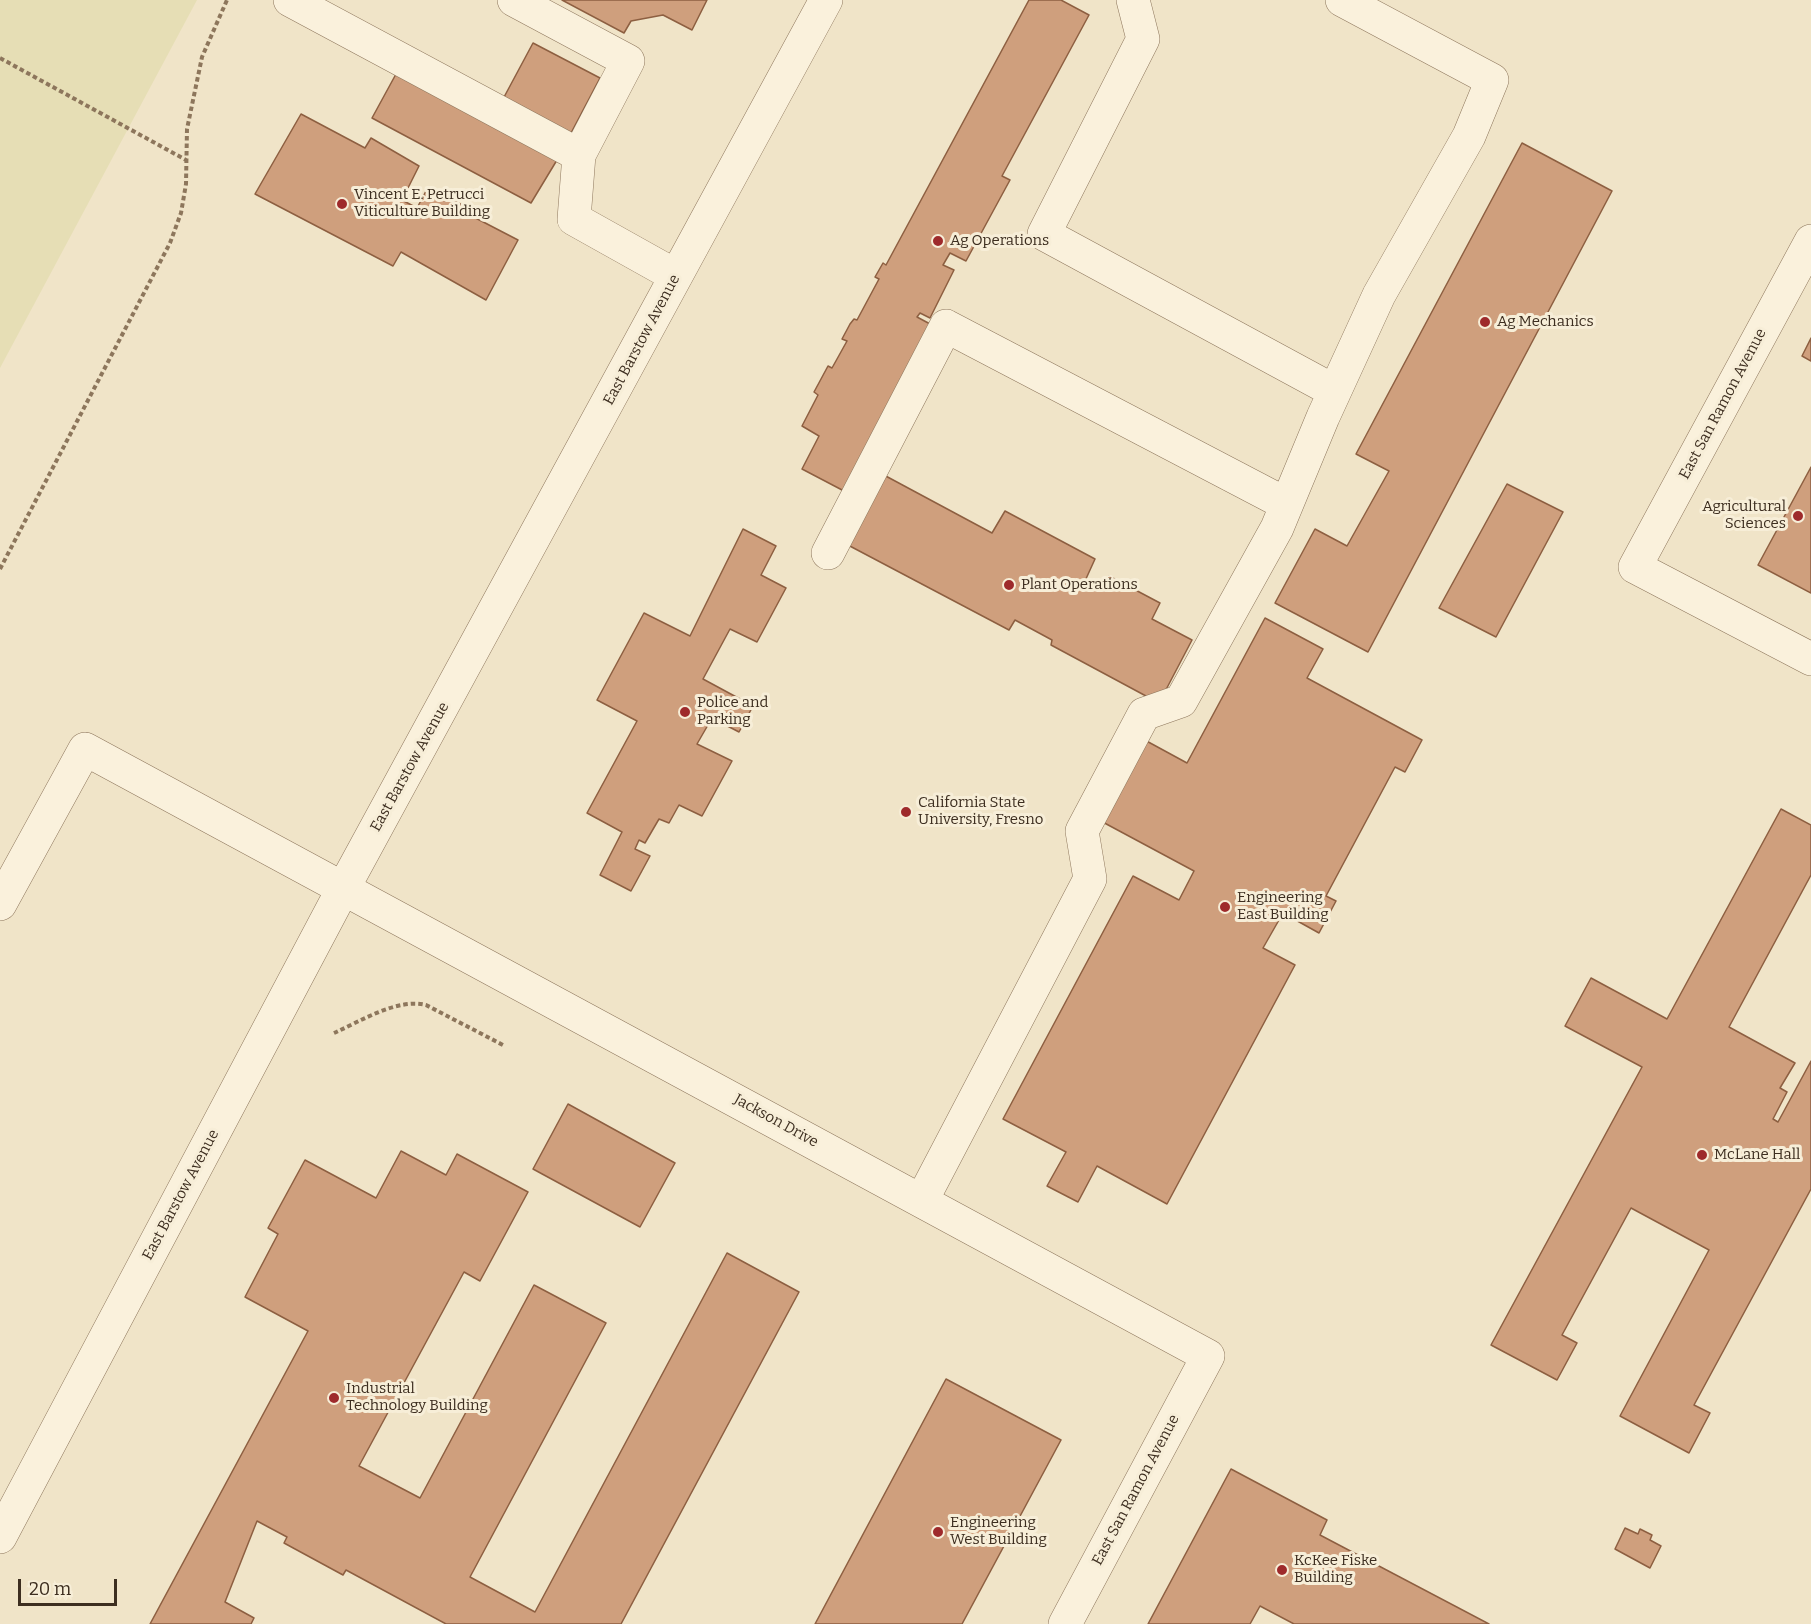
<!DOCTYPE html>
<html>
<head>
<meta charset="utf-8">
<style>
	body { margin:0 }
	#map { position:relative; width:1811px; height:1624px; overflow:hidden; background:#f0e4c8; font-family:Bitter,serif }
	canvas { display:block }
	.scale { position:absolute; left:18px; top:1579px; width:99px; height:27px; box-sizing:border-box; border:3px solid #3d2e20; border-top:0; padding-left:8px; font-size:18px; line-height:21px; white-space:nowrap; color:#3d2e20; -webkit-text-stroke:4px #f7eed8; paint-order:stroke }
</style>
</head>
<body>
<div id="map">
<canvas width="1811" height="1624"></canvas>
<div class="scale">20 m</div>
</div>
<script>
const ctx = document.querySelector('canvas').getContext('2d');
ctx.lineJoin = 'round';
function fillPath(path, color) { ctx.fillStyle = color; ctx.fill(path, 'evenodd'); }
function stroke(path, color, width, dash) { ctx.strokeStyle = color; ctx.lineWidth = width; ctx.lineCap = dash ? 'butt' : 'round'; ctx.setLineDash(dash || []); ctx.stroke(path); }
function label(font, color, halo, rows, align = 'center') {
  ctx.font = font + ' Bitter,serif'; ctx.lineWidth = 6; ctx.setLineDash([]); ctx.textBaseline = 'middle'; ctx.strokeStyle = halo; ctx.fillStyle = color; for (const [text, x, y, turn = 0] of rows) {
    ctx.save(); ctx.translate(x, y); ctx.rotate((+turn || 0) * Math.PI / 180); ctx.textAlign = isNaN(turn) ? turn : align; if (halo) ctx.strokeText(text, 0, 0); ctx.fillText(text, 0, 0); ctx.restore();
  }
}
fillPath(new Path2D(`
	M 0,0 L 197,0 L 0,368 Z`), '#e6deb5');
const building = new Path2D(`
	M 562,0 L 707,0 L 692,30 L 663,15 L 631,21 L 624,33 Z
	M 1029,0 L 1061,0 L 1089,15 L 1002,176 L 1010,180 L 966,261 L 950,253 L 943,265 L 954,270 L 930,318 L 920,313 L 917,317 L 932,325 L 844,491 L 802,469 L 819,436 L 802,426 L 818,395 L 814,392 L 828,366 L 832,368 L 847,341 L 842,339 L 850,324 L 854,319 L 857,320 L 879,279 L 875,277 L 883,263 L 886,265 Z
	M 533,43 L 600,78 L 570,135 L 503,99 Z
	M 396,74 L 557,160 L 531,203 L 372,118 Z
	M 301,114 L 365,148 L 371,138 L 419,166 L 402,200 L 417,208 L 426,191 L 445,201 L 447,197 L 466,207 L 464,212 L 518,240 L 486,300 L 401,252 L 393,266 L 255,194 Z
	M 1522,143 L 1612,191 L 1368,652 L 1275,603 L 1315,529 L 1347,546 L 1389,471 L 1356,454 Z
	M 1811,338 L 1811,361 L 1802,356 Z
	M 1811,467 L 1811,593 L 1758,565 Z
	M 882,474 L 992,533 L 1005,511 L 1095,559 L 1085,581 L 1102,589 L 1109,576 L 1160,603 L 1152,619 L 1192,640 L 1159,703 L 1051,645 L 1052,640 L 1015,620 L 1009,630 L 846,544 Z
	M 1507,484 L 1563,512 L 1496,637 L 1439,608 Z
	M 743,529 L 776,546 L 761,575 L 786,588 L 757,642 L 730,629 L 703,679 L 753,706 L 739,732 L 712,718 L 697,744 L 732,761 L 702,816 L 679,805 L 669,823 L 659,819 L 645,843 L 639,840 L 635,849 L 650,856 L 631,891 L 600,875 L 622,832 L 587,813 L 637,721 L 597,700 L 644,613 L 690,636 Z
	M 1265,618 L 1323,649 L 1307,678 L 1422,740 L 1405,772 L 1395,767 L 1326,896 L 1336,901 L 1319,933 L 1283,913 L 1263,948 L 1295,965 L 1167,1204 L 1097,1166 L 1078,1202 L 1047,1186 L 1066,1152 L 1003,1119 L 1133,876 L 1179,900 L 1194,871 L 1097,819 L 1141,738 L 1187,763 Z
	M 1781,809 L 1811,825 L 1811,875 L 1729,1027 L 1795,1063 L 1780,1088 L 1787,1092 L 1773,1119 L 1778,1122 L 1811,1061 L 1811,1189 L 1694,1405 L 1710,1413 L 1689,1453 L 1620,1416 L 1709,1250 L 1631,1208 L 1562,1335 L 1577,1343 L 1557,1380 L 1491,1345 L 1642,1067 L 1565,1026 L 1591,978 L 1667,1019 Z
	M 568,1104 L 675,1163 L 640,1227 L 533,1169 Z
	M 401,1151 L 446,1175 L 457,1154 L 528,1192 L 480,1281 L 464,1272 L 359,1466 L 420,1498 L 534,1285 L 606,1323 L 470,1577 L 535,1612 L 727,1253 L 799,1292 L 621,1624 L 446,1624 L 346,1570 L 343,1575 L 284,1543 L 287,1537 L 257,1521 L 225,1602 L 254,1618 L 251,1624 L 150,1624 L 308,1331 L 245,1297 L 278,1234 L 268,1228 L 305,1160 L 376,1198 Z
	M 946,1379 L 1061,1440 L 962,1624 L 815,1624 Z
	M 1231,1469 L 1327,1520 L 1320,1535 L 1489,1624 L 1294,1624 L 1260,1606 L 1250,1624 L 1148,1624 Z
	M 1625,1528 L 1638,1534 L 1640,1529 L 1652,1535 L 1650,1540 L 1661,1546 L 1650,1568 L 1615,1549 Z`);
fillPath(building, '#cf9f7d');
stroke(building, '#8d5f41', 1.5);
const minor = new Path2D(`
	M 290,0 L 579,155 L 574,219 L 676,276
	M 514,0 L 628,61 L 579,155
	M 1133,0 L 1143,39 L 1044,234 L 1334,391
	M 1811,241 L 1635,567 L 1811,659
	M 828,553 L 946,326 L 1286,504
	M 0,904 L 85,749 L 1208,1356 L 1065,1624
	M 922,1200 L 1090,879 L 1082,831 L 1144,714 L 1181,701 L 1277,528 L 1323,417 L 1379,295 L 1469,136 L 1492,80 L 1342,0
	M 0,1537 L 344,887 L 826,0`);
stroke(minor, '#8d765c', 34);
stroke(new Path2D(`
	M 0,58 L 186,160
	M 0,569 L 170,243 L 181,213 L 186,184 L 187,129 L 202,57 L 227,0
	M 334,1033 C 361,1021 397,998 426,1005 L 503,1045`), '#8d765c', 4, [4.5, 3]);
stroke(minor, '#faf1dc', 33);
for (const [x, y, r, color] of [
	[342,204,6,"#9e2a2b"],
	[938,241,6,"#9e2a2b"],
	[1485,322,6,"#9e2a2b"],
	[1798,516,6,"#9e2a2b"],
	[1009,585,6,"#9e2a2b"],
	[685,712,6,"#9e2a2b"],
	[906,812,6,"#9e2a2b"],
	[1225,907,6,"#9e2a2b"],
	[1702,1155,6,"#9e2a2b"],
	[334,1398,6,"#9e2a2b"],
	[938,1532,6,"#9e2a2b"],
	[1282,1570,6,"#9e2a2b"]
]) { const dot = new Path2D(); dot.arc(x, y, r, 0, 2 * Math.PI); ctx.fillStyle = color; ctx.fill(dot); stroke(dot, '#f7eed8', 2); }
label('15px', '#3d2e20', '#f7eed8', [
	["Vincent E. Petrucci",354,195],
	["Viticulture Building",354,212],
	["Ag Operations",950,241],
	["Ag Mechanics",1497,322],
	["Agricultural",1786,507,"right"],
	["Sciences",1786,524,"right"],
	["Plant Operations",1021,585],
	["Police and",697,703],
	["Parking",697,720],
	["California State",918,803],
	["University, Fresno",918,820],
	["Engineering",1237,898],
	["East Building",1237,915],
	["McLane Hall",1714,1155],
	["Industrial",346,1389],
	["Technology Building",346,1406],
	["Engineering",950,1523],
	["West Building",950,1540],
	["KcKee Fiske",1294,1561],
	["Building",1294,1578]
], 'left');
label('15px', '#3d2e20', '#f7eed8', [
	["East Barstow Avenue",642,340,-62],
	["East San Ramon Avenue",1723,404,-62],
	["East Barstow Avenue",410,767,-61],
	["Jackson Drive",776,1121,29],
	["East Barstow Avenue",181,1195,-62],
	["East San Ramon Avenue",1136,1490,-62]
]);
</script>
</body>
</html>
